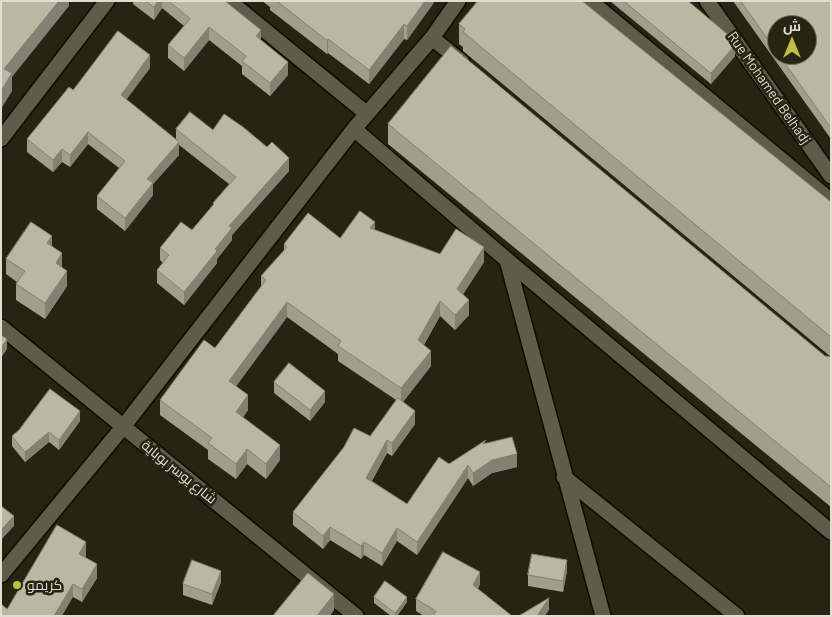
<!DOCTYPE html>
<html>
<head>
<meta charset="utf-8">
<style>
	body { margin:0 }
	#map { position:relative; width:832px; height:617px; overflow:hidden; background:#252513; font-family:Barlow,Cairo,sans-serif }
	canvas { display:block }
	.frame { position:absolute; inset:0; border:2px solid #deded3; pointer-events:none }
	.north { position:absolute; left:767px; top:15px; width:50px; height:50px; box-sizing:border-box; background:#252513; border:1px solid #6f6f60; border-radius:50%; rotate:0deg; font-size:14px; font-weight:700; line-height:20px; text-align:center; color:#deded3 }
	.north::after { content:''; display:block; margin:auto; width:18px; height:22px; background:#c1bd40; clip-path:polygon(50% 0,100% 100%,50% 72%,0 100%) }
</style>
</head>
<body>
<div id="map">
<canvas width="832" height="617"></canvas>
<div class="frame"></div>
<div class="north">ش</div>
</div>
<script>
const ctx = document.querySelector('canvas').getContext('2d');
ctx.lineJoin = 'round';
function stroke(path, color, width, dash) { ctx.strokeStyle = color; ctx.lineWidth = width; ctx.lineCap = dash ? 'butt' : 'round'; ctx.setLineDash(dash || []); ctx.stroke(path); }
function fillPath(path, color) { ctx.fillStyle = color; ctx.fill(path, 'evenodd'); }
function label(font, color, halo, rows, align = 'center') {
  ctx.font = font + ' Barlow,Cairo,sans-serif'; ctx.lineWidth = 5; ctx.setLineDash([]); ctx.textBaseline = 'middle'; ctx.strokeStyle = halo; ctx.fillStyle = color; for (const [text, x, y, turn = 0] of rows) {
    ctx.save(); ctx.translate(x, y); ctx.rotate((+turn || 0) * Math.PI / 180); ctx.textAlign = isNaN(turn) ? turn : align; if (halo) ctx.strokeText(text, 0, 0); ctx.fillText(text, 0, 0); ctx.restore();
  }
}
const street = new Path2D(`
	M 229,1 L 366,113
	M 590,1 L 831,201
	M 707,1 L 831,176
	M 432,38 L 462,62
	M 354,129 L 507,260 L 603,616
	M 1,139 L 107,1
	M 507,260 L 831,532
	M 1,327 L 356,616
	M 564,477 L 737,616
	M 1,575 L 123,427 L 354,129 L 432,38 L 458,1`);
stroke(street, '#0e0e01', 18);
stroke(street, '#5d5d49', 15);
fillPath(new Path2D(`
	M 133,1 L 225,1 L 261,40 L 288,75 L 270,96 L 242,74 L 242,66 L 209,40 L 184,71 L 168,58 L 168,45 L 184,26 L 162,8 L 154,20 L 133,4 Z
	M 262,1 L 435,1 L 407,40 L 404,39 L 369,84 L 328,53 L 327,54 L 270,10 L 270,7 Z
	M 610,1 L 688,1 L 735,56 L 711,84 Z
	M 733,1 L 831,1 L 831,139 ZM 777,25 L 807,55 L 777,55 Z
	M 459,24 L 831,202 L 831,357 L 463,51 L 463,47 L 459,44 Z
	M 150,68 L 126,99 L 176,139 L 176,129 L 213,130 L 289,171 L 232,235 L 232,240 L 217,259 L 217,263 L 184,305 L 157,283 L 157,270 L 163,263 L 160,260 L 160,248 L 192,230 L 213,205 L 213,203 L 229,184 L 179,145 L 179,155 L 153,184 L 153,195 L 125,231 L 97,209 L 97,196 L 119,168 L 88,144 L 70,167 L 62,162 L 53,172 L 27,152 L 27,139 L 73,90 Z
	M 388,124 L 825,356 L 831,357 L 831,507 L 388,144 Z
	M 375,230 L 440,254 L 484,262 L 463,294 L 469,315 L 455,330 L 440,316 L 424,345 L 431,366 L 403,402 L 415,424 L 392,456 L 387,453 L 372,481 L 407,504 L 449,464 L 486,444 L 517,467 L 492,473 L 473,486 L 468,478 L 417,555 L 397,541 L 382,566 L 364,555 L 361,559 L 330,540 L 323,549 L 293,525 L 293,512 L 370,436 L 396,400 L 338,361 L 338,354 L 287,317 L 236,386 L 248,410 L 243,417 L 280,460 L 266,479 L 247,464 L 236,479 L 208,459 L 208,450 L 160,415 L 160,400 L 215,348 L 261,286 L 261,276 L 284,251 L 284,244 L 340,238 Z
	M 52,246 L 62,268 L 67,286 L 45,319 L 16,300 L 16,284 L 17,282 L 6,274 L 6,259 Z
	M 274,382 L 325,402 L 310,421 L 274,393 Z
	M 80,421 L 59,450 L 49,442 L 25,462 L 12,446 L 12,436 Z
	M 86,556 L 85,557 L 97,578 L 82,602 L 73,597 L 7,609 Z
	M 567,571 L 563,592 L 528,586 L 528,575 Z
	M 221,582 L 212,605 L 183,595 L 183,584 Z
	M 480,584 L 478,589 L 512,616 L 424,616 L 416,611 L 416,599 Z
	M 374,597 L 407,602 L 397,616 L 391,616 L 374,603 Z`), '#9f9f8c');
fillPath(new Path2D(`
	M 59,1 L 69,1 L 69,6 L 12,77 L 12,91 L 1,109 L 1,91 L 4,69 Z
	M 158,1 L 162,1 L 162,8 L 154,20 L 154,7 Z
	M 425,1 L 435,1 L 407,40 L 407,26 Z
	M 404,24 L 404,39 L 369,84 L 369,70 Z
	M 209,27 L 209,40 L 184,71 L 184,58 Z
	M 261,30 L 261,43 L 256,36 Z
	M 328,39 L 328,53 L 327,54 L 327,40 Z
	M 735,45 L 735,56 L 711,84 L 711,73 Z
	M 150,55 L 150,68 L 121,107 L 121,95 Z
	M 288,62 L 288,75 L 270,96 L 270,83 Z
	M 88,132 L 88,144 L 70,167 L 70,155 Z
	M 179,142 L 179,155 L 153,184 L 153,195 L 125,231 L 125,218 L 147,179 Z
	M 62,149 L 62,162 L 53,172 L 53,160 Z
	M 289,158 L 289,171 L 232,235 L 232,240 L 217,259 L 217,263 L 184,305 L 184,292 L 215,249 L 229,226 Z
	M 375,222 L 375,237 L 370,228 Z
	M 52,236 L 52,252 L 47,243 Z
	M 484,247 L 484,262 L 457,304 L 457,289 Z
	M 62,253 L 62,269 L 56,263 Z
	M 67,271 L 67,286 L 45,319 L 45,303 Z
	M 469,300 L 469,315 L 455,330 L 455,315 Z
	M 440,301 L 440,316 L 418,355 L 418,340 Z
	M 287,302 L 287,317 L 229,396 L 229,381 Z
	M 7,339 L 7,349 L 1,358 L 1,348 Z
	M 431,351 L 431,366 L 401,404 L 401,388 Z
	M 325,391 L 325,402 L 310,421 L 310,410 Z
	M 248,395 L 248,410 L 236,427 L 236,412 Z
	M 80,411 L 80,421 L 59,450 L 59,440 Z
	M 415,411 L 415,424 L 392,456 L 392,443 Z
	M 49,432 L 49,442 L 25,462 L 25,452 Z
	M 387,440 L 387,453 L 366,491 L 366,478 Z
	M 280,445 L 280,460 L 266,479 L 266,464 Z
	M 247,449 L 247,464 L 236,479 L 236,464 Z
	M 517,454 L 517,467 L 492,473 L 473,486 L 473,473 L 492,460 Z
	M 468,465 L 468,478 L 417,555 L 417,542 Z
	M 14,516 L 14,526 L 1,540 L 1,530 Z
	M 330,527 L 330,540 L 323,549 L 323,536 Z
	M 397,528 L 397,541 L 382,566 L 382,553 Z
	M 86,542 L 86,556 L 79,567 L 79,554 Z
	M 364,542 L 364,555 L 361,559 L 361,546 Z
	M 567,560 L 567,571 L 563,592 L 563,581 Z
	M 97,564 L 97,578 L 82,602 L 82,589 Z
	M 221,571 L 221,582 L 212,605 L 212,594 Z
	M 480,572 L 480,584 L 473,597 L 473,585 Z
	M 73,584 L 73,597 L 62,616 L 54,616 Z
	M 334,594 L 334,610 L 330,616 L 317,616 Z
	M 407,597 L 407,602 L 397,616 L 395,616 L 395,613 Z
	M 549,598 L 549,610 L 545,616 L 537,616 Z`), '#828272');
const building = new Path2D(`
	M 1,1 L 59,1 L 4,69 L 12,73 L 1,91 Z
	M 146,1 L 158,1 L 154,7 Z
	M 169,1 L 225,1 L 261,30 L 256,36 L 288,62 L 270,83 L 242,61 L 246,56 L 209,27 L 184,58 L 168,45 L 190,19 Z
	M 277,1 L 425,1 L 407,26 L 404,24 L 369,70 L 328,39 L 327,40 Z
	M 478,1 L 582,1 L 831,202 L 831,337 L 463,32 L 465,29 L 459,24 Z
	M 624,1 L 688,1 L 726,33 L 735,45 L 711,73 Z
	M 741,1 L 831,1 L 831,128 L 779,55 L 807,55 L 807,25 L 777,25 L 777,52 Z
	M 118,31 L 150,55 L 121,95 L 179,142 L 147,179 L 153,183 L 125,218 L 97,196 L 125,161 L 88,132 L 70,155 L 62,149 L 53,160 L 27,139 L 69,87 L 73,90 Z
	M 451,46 L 825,356 L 831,357 L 831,487 L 388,124 Z
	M 190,112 L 213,130 L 224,114 L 243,127 L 267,147 L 272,142 L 289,158 L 229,226 L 232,228 L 215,249 L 217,251 L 184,292 L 157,270 L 169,255 L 160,248 L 181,222 L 192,230 L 214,204 L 213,203 L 236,177 L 176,129 Z
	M 360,211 L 375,222 L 370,228 L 440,254 L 456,229 L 484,247 L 457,289 L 469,300 L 455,315 L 440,301 L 418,340 L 431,351 L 401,388 L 338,346 L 341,341 L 287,302 L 229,381 L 248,395 L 236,412 L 280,445 L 266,464 L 247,449 L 236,464 L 208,443 L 212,438 L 160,400 L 204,340 L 215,348 L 266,280 L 261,276 L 287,247 L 284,244 L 308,213 L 340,238 Z
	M 31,222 L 52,236 L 47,243 L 62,253 L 56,263 L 67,271 L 45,303 L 16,284 L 25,271 L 6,259 Z
	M 1,335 L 7,339 L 1,348 Z
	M 289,363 L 325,391 L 310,410 L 274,382 Z
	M 50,389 L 80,411 L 59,440 L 49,432 L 25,452 L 12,436 L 19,430 Z
	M 398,398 L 415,411 L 392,443 L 387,440 L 366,478 L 407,504 L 439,457 L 449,464 L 486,440 L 483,444 L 512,437 L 517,454 L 492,460 L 473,473 L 468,465 L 417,542 L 397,528 L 382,553 L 364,542 L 361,546 L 330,527 L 323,536 L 293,512 L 344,447 L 354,428 L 370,436 Z
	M 1,506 L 14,516 L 1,530 Z
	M 57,525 L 86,542 L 79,554 L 97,564 L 82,589 L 73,584 L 54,616 L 1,616 L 1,604 L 7,609 Z
	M 443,552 L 480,572 L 473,585 L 512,616 L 433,616 L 436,611 L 416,599 Z
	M 532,554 L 567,560 L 563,581 L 528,575 Z
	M 192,560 L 221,571 L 212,594 L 183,584 Z
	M 308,573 L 334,594 L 317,616 L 273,616 Z
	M 385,581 L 407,597 L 395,613 L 374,597 Z
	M 549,598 L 537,616 L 519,616 Z`);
fillPath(building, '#b9b9a3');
stroke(building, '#828272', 1);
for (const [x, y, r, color] of [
	[17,585,5,"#c1bd40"]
]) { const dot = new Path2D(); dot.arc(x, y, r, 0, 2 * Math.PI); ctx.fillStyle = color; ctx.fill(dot); stroke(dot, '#252513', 2); }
label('14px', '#deded3', '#252513', [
	["Rue Mohamed Belhadj",769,88,55],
	["شارع يوسر بوباية",179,472,39]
]);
label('14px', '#deded3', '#252513', [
	["كريمو",27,585]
], 'left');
</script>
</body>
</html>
